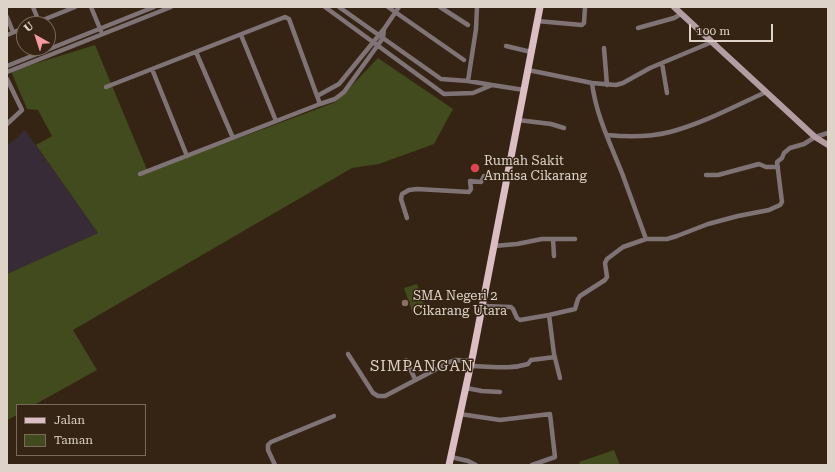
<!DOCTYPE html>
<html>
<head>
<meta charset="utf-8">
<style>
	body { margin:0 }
	#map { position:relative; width:835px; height:472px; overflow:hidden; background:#352413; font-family:"Roboto Serif",serif }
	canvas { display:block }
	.frame { position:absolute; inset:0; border:8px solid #ded3c8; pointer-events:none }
	.legend { position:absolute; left:16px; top:404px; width:130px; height:52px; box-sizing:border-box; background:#352413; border:1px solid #796a5b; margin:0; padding:5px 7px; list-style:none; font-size:12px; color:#ded3c8 }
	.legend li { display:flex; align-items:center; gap:8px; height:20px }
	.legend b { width:20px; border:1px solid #796a5b }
	.north { position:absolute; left:16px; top:16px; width:40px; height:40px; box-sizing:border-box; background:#352413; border:1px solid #796a5b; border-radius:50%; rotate:321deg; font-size:11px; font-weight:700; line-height:16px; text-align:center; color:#ded3c8 }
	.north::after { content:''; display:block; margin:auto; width:14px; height:18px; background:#f59b9f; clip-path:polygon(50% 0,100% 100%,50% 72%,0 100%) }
	.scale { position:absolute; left:689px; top:24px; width:84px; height:18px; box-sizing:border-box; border:2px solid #ded3c8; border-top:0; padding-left:5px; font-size:12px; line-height:14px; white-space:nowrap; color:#ded3c8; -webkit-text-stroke:3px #352413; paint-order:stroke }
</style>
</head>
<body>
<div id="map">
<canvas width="835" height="472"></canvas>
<div class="frame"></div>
<ul class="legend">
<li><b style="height:5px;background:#dabec4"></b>Jalan</li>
<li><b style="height:11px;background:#414b1d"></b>Taman</li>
</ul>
<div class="north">U</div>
<div class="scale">100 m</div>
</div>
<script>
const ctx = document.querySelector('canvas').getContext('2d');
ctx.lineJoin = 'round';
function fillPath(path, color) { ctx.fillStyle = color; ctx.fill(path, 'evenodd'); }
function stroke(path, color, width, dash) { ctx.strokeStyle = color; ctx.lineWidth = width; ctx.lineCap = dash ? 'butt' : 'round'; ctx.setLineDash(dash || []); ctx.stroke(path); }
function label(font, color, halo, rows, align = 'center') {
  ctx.font = font + ' "Roboto Serif",serif'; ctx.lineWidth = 3; ctx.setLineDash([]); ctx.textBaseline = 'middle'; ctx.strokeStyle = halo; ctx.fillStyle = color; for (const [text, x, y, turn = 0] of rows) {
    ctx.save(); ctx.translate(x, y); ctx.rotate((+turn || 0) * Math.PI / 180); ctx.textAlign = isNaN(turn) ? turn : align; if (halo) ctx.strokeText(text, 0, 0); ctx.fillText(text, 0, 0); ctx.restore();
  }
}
fillPath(new Path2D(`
	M 25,130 L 98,233 L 7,274 L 7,146 Z`), '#372b38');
fillPath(new Path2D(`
	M 95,45 L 148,172 L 336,102 L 378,58 L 453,109 L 434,144 L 379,164 L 352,168 L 73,330 L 97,370 L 34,405 L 17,405 L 17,415 L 7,420 L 7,274 L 98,233 L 36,145 L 52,136 L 38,110 L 27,109 L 11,71 Z
	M 417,284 L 424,306 L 412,311 L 404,288 Z
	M 614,450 L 620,465 L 580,465 L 579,462 Z`), '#414b1d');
stroke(new Path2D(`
	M 33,7 L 39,22
	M 91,7 L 101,31
	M 325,7 L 444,94 L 473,93 L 492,85 L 468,81 L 441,79 L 339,7
	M 388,7 L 464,60
	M 440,7 L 468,25
	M 7,17 L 13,32
	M 537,21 L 582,25 L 584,23 L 585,7
	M 33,24 L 75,7
	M 638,28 L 674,18 L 681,14
	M 7,35 L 24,28
	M 241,35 L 276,121
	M 506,46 L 531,52
	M 604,48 L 607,85
	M 196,52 L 233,138
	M 662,63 L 667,93
	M 7,66 L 154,7
	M 152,69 L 187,156
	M 528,70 L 592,83 L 616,85 L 623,83 L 650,68 L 712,42
	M 7,72 L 171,7
	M 7,79 L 22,110 L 7,124
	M 468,81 L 476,29 L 477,7
	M 592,83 C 596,115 610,143 622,173 C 630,195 638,217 646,239
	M 492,85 L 524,90
	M 106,87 L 285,17 L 289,19 L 320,104 L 140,174
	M 317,96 L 339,84 L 384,29 L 399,7
	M 320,104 L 335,99 L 344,92 L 383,38 L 384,29
	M 518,120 L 551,124 L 564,128
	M 607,135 C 627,137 650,137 670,132 C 704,123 735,106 766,92
	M 490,175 L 508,175
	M 706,175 L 718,175 L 759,164 L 766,167 L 778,167
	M 407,218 L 401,199 L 402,194 L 409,190 L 417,189 L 469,192 L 471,189 L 470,181 L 481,182 L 484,176
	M 553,239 L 554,256
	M 494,246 L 517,244 L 542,239 L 575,239
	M 483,306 L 511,307 L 513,309 L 517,318 L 520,320 L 549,315 L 575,309 L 578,299 L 580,296 L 605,280 L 607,277 L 605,263 L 607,259 L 623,247 L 646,239 L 667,239 L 677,236 L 708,224 L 738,216 L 769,210 L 780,205 L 782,202 L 777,162 L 782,158 L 784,153 L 790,148 L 804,144 L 815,137 L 828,133
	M 549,315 L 554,354 L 560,378
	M 348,354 L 373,393 L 378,396 L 385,396 L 450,362 L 456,360 L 472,361
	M 406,360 L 415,379
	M 471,366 C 490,366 509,370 528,364 L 531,360 L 555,357
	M 466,388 L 482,391 L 500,392
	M 460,414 L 500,420 L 550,414 L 555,457 L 532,465
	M 451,457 L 468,461 L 476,465
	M 275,465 L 268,450 L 268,445 L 271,442 L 334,416`), '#807376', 4.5);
stroke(new Path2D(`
	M 674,7 L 815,137 L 828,145`), '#b39da2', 6);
stroke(new Path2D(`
	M 449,465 L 473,354 L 540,7`), '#dabec4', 7);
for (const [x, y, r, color] of [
	[475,168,5,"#e0444e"],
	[405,303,4,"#8d6e63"]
]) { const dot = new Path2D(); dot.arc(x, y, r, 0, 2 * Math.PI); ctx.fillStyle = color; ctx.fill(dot); stroke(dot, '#352413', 1.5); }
label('13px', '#ded3c8', '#352413', [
	["Rumah Sakit",484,161],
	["Annisa Cikarang",484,176],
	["SMA Negeri 2",413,296],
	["Cikarang Utara",413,311]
], 'left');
ctx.letterSpacing = '1px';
label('15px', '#ded3c8', '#352413', [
	["SIMPANGAN",422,367]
]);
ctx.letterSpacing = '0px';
</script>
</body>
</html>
